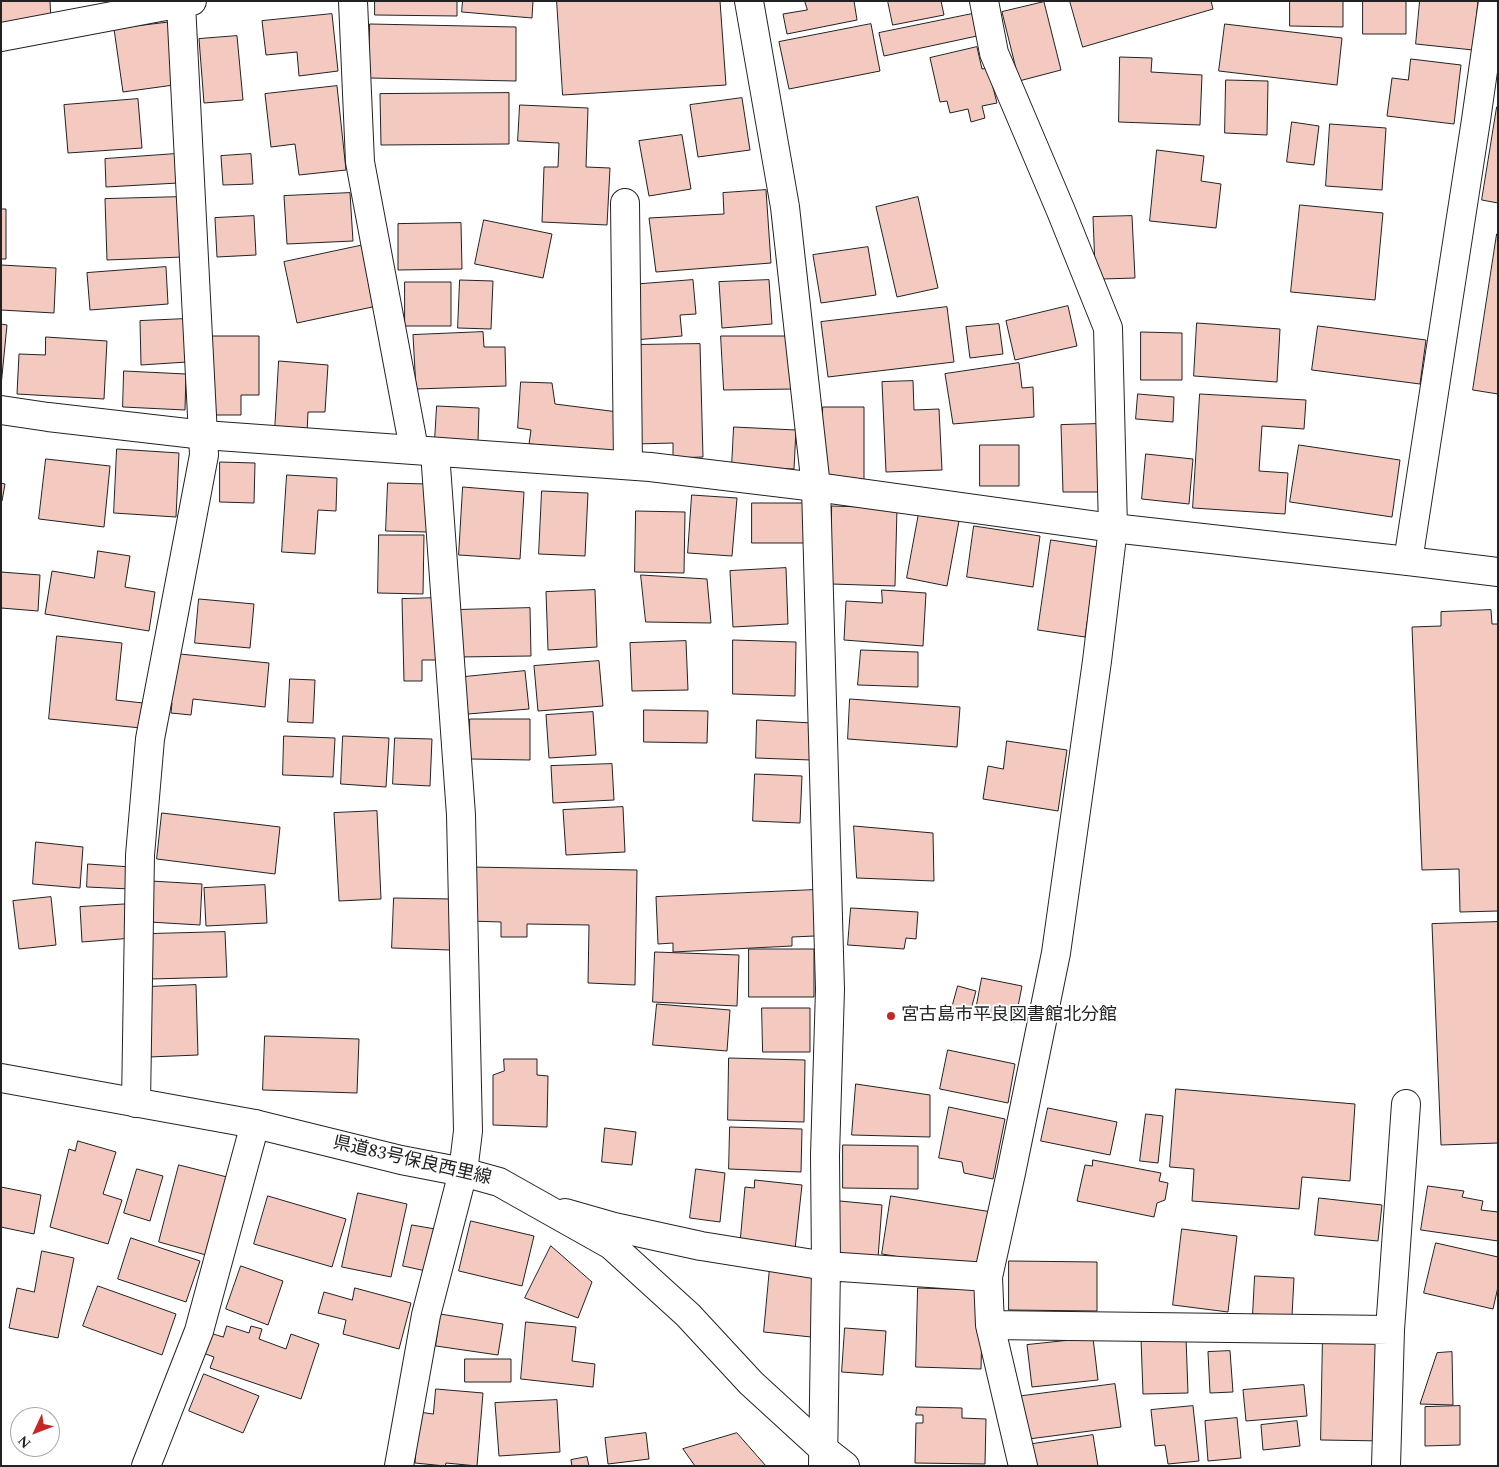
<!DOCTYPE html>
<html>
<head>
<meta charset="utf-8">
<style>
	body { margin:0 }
	#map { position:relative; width:1499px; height:1467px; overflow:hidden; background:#fff; font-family:Spectral,serif }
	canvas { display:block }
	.frame { position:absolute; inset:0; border:2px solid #222; pointer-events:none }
	.north { position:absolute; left:10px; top:1407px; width:50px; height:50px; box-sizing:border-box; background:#fff; border:1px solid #a7a7a7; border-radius:50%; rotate:227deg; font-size:14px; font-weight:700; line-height:20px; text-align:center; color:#222 }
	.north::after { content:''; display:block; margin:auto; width:18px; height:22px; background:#c62828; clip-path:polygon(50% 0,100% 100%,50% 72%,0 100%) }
</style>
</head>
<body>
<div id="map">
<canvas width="1499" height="1467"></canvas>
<div class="frame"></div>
<div class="north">N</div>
</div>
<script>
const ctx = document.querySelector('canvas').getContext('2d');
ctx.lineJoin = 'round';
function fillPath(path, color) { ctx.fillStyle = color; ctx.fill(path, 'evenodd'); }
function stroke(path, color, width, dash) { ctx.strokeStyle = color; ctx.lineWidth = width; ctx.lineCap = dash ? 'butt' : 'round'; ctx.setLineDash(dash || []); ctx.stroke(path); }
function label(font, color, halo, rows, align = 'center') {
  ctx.font = font + ' Spectral,"Noto Sans JP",serif'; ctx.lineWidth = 4; ctx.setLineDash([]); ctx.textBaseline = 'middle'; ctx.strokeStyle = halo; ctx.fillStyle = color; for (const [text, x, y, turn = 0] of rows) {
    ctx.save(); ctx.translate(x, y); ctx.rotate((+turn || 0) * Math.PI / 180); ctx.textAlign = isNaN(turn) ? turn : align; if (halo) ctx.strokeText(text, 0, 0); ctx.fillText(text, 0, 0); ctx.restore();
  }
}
const building = new Path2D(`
	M 1,1 L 50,1 L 51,20 L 1,23 Z
	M 375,1 L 457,1 L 457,16 L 375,15 Z
	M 463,1 L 533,1 L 532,18 L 462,12 Z
	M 557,1 L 720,1 L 726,85 L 563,95 Z
	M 805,1 L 854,1 L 857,20 L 787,34 L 783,14 L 807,10 Z
	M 888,1 L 941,1 L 944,15 L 893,25 Z
	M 1070,1 L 1211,1 L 1213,9 L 1083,47 Z
	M 1290,1 L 1343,1 L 1343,27 L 1290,26 Z
	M 1363,1 L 1406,1 L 1406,34 L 1363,34 Z
	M 1420,1 L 1478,1 L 1473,50 L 1416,44 Z
	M 1044,2 L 1061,70 L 1019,81 L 1002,12 Z
	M 332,14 L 338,71 L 299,76 L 297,52 L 266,55 L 262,21 Z
	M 972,14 L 977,36 L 884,56 L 879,33 Z
	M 172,22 L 181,84 L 123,92 L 114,29 Z
	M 370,24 L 516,27 L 516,81 L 369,78 Z
	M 871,24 L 880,71 L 789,89 L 779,42 Z
	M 1225,24 L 1342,38 L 1337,85 L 1219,71 Z
	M 237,36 L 243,100 L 204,103 L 199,39 Z
	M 977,47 L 982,69 L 988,68 L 997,103 L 982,106 L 985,118 L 971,122 L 968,109 L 950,113 L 947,101 L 940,102 L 930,58 Z
	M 1120,57 L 1152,58 L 1151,72 L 1202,75 L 1200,125 L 1119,122 Z
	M 1411,59 L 1461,65 L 1454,124 L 1387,116 L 1392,78 L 1408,80 Z
	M 1226,80 L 1268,81 L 1267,135 L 1225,133 Z
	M 337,86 L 346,170 L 299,175 L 295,144 L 271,147 L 265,94 Z
	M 509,93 L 509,144 L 381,145 L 380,94 Z
	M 742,98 L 750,150 L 698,157 L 690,105 Z
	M 138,99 L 142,148 L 68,153 L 64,105 Z
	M 520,105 L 588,108 L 586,167 L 610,168 L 607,225 L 542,222 L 544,167 L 558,167 L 559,143 L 518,141 Z
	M 1497,107 L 1498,107 L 1498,203 L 1482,200 Z
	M 1292,122 L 1319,126 L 1314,165 L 1287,162 Z
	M 1330,124 L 1386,128 L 1382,190 L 1326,186 Z
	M 682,135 L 691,189 L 649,196 L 639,141 Z
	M 1157,150 L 1204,156 L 1201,181 L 1221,184 L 1216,228 L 1150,221 Z
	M 175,154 L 178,183 L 106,187 L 105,159 Z
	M 251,154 L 253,184 L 223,185 L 221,156 Z
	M 766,190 L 771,263 L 656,272 L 649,218 L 724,214 L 723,193 Z
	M 350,193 L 353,241 L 287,244 L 284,196 Z
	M 181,197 L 183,257 L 107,260 L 105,199 Z
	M 918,197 L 938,288 L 897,297 L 876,207 Z
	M 1300,205 L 1383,213 L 1375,300 L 1291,292 Z
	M 1,209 L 6,209 L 6,259 L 1,259 Z
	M 254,216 L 256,255 L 217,257 L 215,218 Z
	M 1132,216 L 1135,278 L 1102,279 L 1095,267 L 1093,217 Z
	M 484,220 L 552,234 L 543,278 L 475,264 Z
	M 461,223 L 462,269 L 398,270 L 398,224 Z
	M 1497,234 L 1498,234 L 1498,394 L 1473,390 Z
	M 364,245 L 377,306 L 297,323 L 284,262 Z
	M 868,247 L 876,295 L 821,303 L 813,255 Z
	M 1,265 L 56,268 L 54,313 L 1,310 Z
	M 166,267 L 168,304 L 90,310 L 87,273 Z
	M 460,280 L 493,281 L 491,329 L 458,328 Z
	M 693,280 L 696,314 L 680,315 L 682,336 L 634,340 L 629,285 Z
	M 769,280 L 772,324 L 722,328 L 719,282 Z
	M 405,282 L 451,282 L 451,326 L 405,326 Z
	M 1068,306 L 1077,346 L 1015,360 L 1006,321 Z
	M 947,307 L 954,362 L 828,377 L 821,322 Z
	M 185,319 L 187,362 L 141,365 L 140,321 Z
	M 1197,323 L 1280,329 L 1277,382 L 1194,376 Z
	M 1,324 L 7,325 L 1,386 Z
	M 999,324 L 1003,354 L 970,358 L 966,327 Z
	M 1318,326 L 1426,340 L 1420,384 L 1312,370 Z
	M 483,332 L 484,347 L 505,347 L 506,386 L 416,389 L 413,335 Z
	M 1141,332 L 1182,333 L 1182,380 L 1141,380 Z
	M 210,336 L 259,336 L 259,395 L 241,395 L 241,415 L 210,415 Z
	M 721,336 L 790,336 L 795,389 L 724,390 Z
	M 46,337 L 107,341 L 104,399 L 17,394 L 19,354 L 45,355 Z
	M 700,344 L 703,457 L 673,458 L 673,443 L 635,444 L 632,345 Z
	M 279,361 L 328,365 L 325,412 L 308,412 L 307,433 L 275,431 Z
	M 1019,363 L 1022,388 L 1033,387 L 1034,417 L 953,424 L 945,374 Z
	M 124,371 L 186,374 L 185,410 L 123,407 Z
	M 913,381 L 914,410 L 939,409 L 942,470 L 886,472 L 882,382 Z
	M 521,382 L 552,383 L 555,404 L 618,412 L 615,451 L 529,444 L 531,430 L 518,428 Z
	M 1138,394 L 1174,397 L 1173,422 L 1136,419 Z
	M 1200,394 L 1306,400 L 1304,429 L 1262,426 L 1259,471 L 1288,473 L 1285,514 L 1193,508 Z
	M 437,406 L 479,408 L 478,442 L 435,440 Z
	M 823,407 L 864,407 L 864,482 L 822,482 Z
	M 1097,424 L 1099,492 L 1063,492 L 1061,425 Z
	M 734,427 L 796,430 L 794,469 L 732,466 Z
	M 980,445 L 1019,445 L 1019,486 L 980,486 Z
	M 1299,445 L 1400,460 L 1392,517 L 1290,502 Z
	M 117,449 L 179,453 L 176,517 L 114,513 Z
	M 1146,454 L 1193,459 L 1189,504 L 1142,499 Z
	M 46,459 L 110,466 L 104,527 L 39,519 Z
	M 220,462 L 255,463 L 254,503 L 220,502 Z
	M 287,475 L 337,478 L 336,511 L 318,510 L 315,554 L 282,552 Z
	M 1,483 L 5,484 L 2,501 L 1,500 Z
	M 388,483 L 429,484 L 428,532 L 386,531 Z
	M 463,487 L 524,492 L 520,559 L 459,555 Z
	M 542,491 L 588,493 L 585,556 L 539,554 Z
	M 692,495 L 737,498 L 732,556 L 688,553 Z
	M 752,503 L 806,503 L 806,543 L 752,543 Z
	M 832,506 L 897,508 L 895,586 L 831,584 Z
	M 636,511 L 685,512 L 684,573 L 635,572 Z
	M 919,513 L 959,521 L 947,586 L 907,578 Z
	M 974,526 L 1040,536 L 1033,587 L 967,577 Z
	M 379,535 L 424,535 L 423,594 L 378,593 Z
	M 1051,540 L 1098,547 L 1085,637 L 1038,630 Z
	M 98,551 L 130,556 L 125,587 L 155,592 L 149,631 L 45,614 L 52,571 L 94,578 Z
	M 786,568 L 788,624 L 733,627 L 730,571 Z
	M 1,572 L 40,575 L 38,611 L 1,608 Z
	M 641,575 L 707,579 L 711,623 L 646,622 Z
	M 595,590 L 597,647 L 548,650 L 546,592 Z
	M 882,590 L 926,593 L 923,646 L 844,640 L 846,601 L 882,603 Z
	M 437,598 L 438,660 L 422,660 L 422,681 L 404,681 L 402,599 Z
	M 199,599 L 254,604 L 250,648 L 195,643 Z
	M 530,608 L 531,656 L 457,657 L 456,610 Z
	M 1491,610 L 1492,624 L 1498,624 L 1498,911 L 1460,912 L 1459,869 L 1422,870 L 1412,627 L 1441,626 L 1441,612 Z
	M 57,636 L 122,643 L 116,700 L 143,703 L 141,728 L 49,719 Z
	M 733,640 L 796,642 L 795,696 L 733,694 Z
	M 686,641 L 688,690 L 632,691 L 630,643 Z
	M 861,650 L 918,652 L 918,687 L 858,685 Z
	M 170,653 L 269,663 L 265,707 L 193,699 L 191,715 L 171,713 L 172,703 L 165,702 Z
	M 599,661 L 603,706 L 538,711 L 534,666 Z
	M 525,671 L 529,709 L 468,714 L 464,677 Z
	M 290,679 L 315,680 L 313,723 L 288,722 Z
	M 850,699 L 960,707 L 957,747 L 848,739 Z
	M 644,710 L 708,711 L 707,743 L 644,742 Z
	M 593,712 L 596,755 L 549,758 L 546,715 Z
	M 470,719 L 530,719 L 530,760 L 470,759 Z
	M 757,720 L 812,723 L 811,760 L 756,758 Z
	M 284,736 L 335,738 L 333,777 L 283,775 Z
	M 343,736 L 389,738 L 386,787 L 341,784 Z
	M 395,738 L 432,739 L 430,786 L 393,784 Z
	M 1007,741 L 1067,750 L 1058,811 L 983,799 L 988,766 L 1003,769 Z
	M 612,764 L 614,800 L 553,803 L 551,766 Z
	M 755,774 L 802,776 L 800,823 L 753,821 Z
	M 623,807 L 625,852 L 566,855 L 563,810 Z
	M 377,811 L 381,899 L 339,901 L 334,813 Z
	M 162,813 L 280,827 L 275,874 L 157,859 Z
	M 854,826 L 933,833 L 934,881 L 857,878 Z
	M 36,842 L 83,847 L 80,888 L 33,884 Z
	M 88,864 L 131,867 L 130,889 L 87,887 Z
	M 470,867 L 637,870 L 635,985 L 588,983 L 589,925 L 527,924 L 527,937 L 501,937 L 501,922 L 469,921 Z
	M 151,881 L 202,884 L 200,925 L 149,922 Z
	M 265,885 L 267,923 L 206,926 L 204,888 Z
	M 814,890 L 815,936 L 792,937 L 792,946 L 673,952 L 673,943 L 658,944 L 656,897 Z
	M 51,897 L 56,945 L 19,949 L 13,901 Z
	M 394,898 L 451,899 L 450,950 L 392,948 Z
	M 131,904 L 133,938 L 82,942 L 80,907 Z
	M 851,908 L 918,912 L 916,939 L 906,938 L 904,949 L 848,945 Z
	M 1498,922 L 1498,1143 L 1441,1145 L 1432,924 Z
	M 225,932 L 227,977 L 150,979 L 148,934 Z
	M 749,949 L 814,949 L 814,997 L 749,997 Z
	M 655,952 L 739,955 L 737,1006 L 653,1002 Z
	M 982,978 L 1022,986 L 1015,1022 L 975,1015 Z
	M 196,985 L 198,1055 L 149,1057 L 146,987 Z
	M 958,986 L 976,991 L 970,1013 L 952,1008 Z
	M 657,1004 L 730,1010 L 727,1051 L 653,1045 Z
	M 762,1008 L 810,1008 L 810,1052 L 763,1052 Z
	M 265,1036 L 359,1039 L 357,1093 L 263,1090 Z
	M 948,1050 L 1015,1064 L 1008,1103 L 940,1089 Z
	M 729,1058 L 805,1060 L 804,1122 L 728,1120 Z
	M 504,1059 L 537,1059 L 537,1075 L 548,1076 L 547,1127 L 493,1125 L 493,1075 L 504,1071 Z
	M 856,1084 L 930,1095 L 930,1137 L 852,1135 Z
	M 1176,1089 L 1355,1104 L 1350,1181 L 1302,1177 L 1299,1209 L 1192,1201 L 1194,1169 L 1170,1167 Z
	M 949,1107 L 1005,1119 L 993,1179 L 964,1173 L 962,1162 L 939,1158 Z
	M 1048,1108 L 1117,1122 L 1110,1155 L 1041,1141 Z
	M 1146,1114 L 1163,1116 L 1158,1163 L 1140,1161 Z
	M 730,1127 L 802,1129 L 801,1172 L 729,1169 Z
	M 605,1128 L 636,1132 L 632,1165 L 602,1162 Z
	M 78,1141 L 116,1152 L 103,1194 L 122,1200 L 108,1244 L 50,1227 L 69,1149 L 75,1151 Z
	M 843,1145 L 918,1146 L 918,1189 L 843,1188 Z
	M 1093,1160 L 1161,1173 L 1159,1181 L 1168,1183 L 1165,1200 L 1157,1203 L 1154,1217 L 1077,1201 L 1085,1165 L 1092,1166 Z
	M 179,1165 L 227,1177 L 206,1255 L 159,1242 Z
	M 137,1169 L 163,1176 L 150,1221 L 124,1213 Z
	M 696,1169 L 725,1173 L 720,1222 L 690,1218 Z
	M 755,1180 L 802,1185 L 795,1249 L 740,1243 L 745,1187 L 754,1188 Z
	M 1428,1186 L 1464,1191 L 1462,1197 L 1483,1201 L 1481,1210 L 1498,1212 L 1498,1241 L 1421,1230 Z
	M 1,1187 L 41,1195 L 34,1234 L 1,1227 Z
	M 358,1193 L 407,1204 L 391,1277 L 342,1267 Z
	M 268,1196 L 346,1219 L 332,1267 L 254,1244 Z
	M 891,1196 L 992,1212 L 984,1271 L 882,1254 Z
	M 1319,1198 L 1382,1205 L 1378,1241 L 1315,1235 Z
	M 840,1201 L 882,1205 L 878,1258 L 836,1254 Z
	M 471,1221 L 534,1236 L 522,1286 L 459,1271 Z
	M 412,1225 L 435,1229 L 426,1271 L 403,1266 Z
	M 1182,1229 L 1237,1236 L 1228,1312 L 1173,1305 Z
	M 131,1238 L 200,1261 L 186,1302 L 118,1279 Z
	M 1436,1243 L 1498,1257 L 1498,1287 L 1493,1309 L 1424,1293 Z
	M 551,1246 L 592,1282 L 578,1318 L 525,1298 Z
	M 42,1251 L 74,1258 L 58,1338 L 9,1328 L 17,1288 L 34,1292 Z
	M 1009,1261 L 1097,1262 L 1097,1311 L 1009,1310 Z
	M 241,1266 L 283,1281 L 268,1325 L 226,1309 Z
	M 770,1267 L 817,1272 L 811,1337 L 764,1332 Z
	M 1255,1276 L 1294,1278 L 1292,1316 L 1253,1314 Z
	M 98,1286 L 176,1314 L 162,1355 L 83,1326 Z
	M 355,1288 L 411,1303 L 399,1349 L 343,1334 L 346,1320 L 318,1313 L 324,1292 L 352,1300 Z
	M 918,1288 L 983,1290 L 981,1369 L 916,1367 Z
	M 440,1314 L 503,1324 L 498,1355 L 436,1346 Z
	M 526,1322 L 576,1327 L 572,1361 L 595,1364 L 593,1387 L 521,1379 Z
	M 227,1326 L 249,1333 L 251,1326 L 262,1329 L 259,1339 L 286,1349 L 291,1334 L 319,1344 L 301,1399 L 210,1368 L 214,1357 L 203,1353 L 210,1333 L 223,1337 Z
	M 845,1328 L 886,1331 L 883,1375 L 842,1372 Z
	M 1323,1332 L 1387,1333 L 1385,1441 L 1321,1440 Z
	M 1186,1337 L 1188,1393 L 1143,1394 L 1141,1338 Z
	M 1093,1338 L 1098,1380 L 1032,1387 L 1027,1345 Z
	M 1230,1351 L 1233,1392 L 1210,1393 L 1208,1352 Z
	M 1452,1352 L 1453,1405 L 1420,1404 L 1437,1353 Z
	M 465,1359 L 511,1359 L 511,1382 L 465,1382 Z
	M 204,1374 L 259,1396 L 243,1433 L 189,1411 Z
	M 1115,1384 L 1121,1427 L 1021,1440 L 1015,1397 Z
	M 1304,1385 L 1307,1416 L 1246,1421 L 1243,1390 Z
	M 436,1389 L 483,1393 L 477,1466 L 446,1463 L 445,1466 L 415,1463 L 419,1412 L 433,1414 Z
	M 557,1400 L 560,1452 L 499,1456 L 495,1403 Z
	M 1193,1406 L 1199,1461 L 1168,1464 L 1165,1445 L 1155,1446 L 1151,1410 Z
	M 1460,1406 L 1460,1445 L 1425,1446 L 1425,1407 Z
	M 917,1407 L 962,1408 L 962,1418 L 986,1419 L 985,1464 L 915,1463 L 916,1423 L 923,1423 L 923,1415 L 916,1415 Z
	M 1237,1418 L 1241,1458 L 1208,1461 L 1205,1421 Z
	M 1297,1421 L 1300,1446 L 1263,1450 L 1261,1425 Z
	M 646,1433 L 649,1459 L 608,1464 L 605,1438 Z
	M 737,1433 L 766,1466 L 695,1466 L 683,1449 Z
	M 1093,1435 L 1098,1466 L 1029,1466 L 1026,1445 Z
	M 587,1457 L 589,1466 L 572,1466 L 571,1460 Z`);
fillPath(building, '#f3c9c0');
stroke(building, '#222', 1);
const street = new Path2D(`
	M 353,1 L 360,162 L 414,449
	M 984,1 L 994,53 L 1061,211 L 1108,328 L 1113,528 L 1097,661 L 1056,953 L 1011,1173 L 988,1277 L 990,1325 L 1023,1466
	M 1,37 L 192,1
	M 625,203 L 628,465
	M 816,487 L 830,989 L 825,1155 L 826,1266 L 823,1466
	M 1408,561 L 1476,120 L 1493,1
	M 136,1103 L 140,855 L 150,739 L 204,455 L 181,4
	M 565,1213 L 614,1227 L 701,1246 L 826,1266 L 988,1277
	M 990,1325 L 1390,1330
	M 146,1466 L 199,1331 L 255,1124
	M 399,1466 L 426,1315 L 463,1172 L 468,1131 L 461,815 L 435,452
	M 1386,1466 L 1390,1330 L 1406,1104`);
const secondary = new Path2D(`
	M 749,1 L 785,207 L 816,487
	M 1,410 L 48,417 L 204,435 L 650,467 L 816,487 L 1113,528 L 1408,561 L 1498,572`);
const primary = new Path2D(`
	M 1,1078 L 255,1124 L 401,1160 L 463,1172 L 499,1182 L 611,1245 L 688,1315 L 751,1383 L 822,1448 L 845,1466`);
stroke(street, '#222', 30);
stroke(secondary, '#222', 30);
stroke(primary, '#222', 30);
stroke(street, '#fff', 28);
stroke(secondary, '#fff', 28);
stroke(primary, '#fff', 28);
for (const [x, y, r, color] of [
	[891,1016,5,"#c62828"]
]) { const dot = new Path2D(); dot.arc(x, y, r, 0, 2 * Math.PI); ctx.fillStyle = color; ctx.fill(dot); stroke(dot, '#fff', 2); }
label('18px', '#222', '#fff', [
	["宮古島市平良図書館北分館",901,1016]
], 'left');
label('18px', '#222', '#fff', [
	["県道83号保良西里線",412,1162,13]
]);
</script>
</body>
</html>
